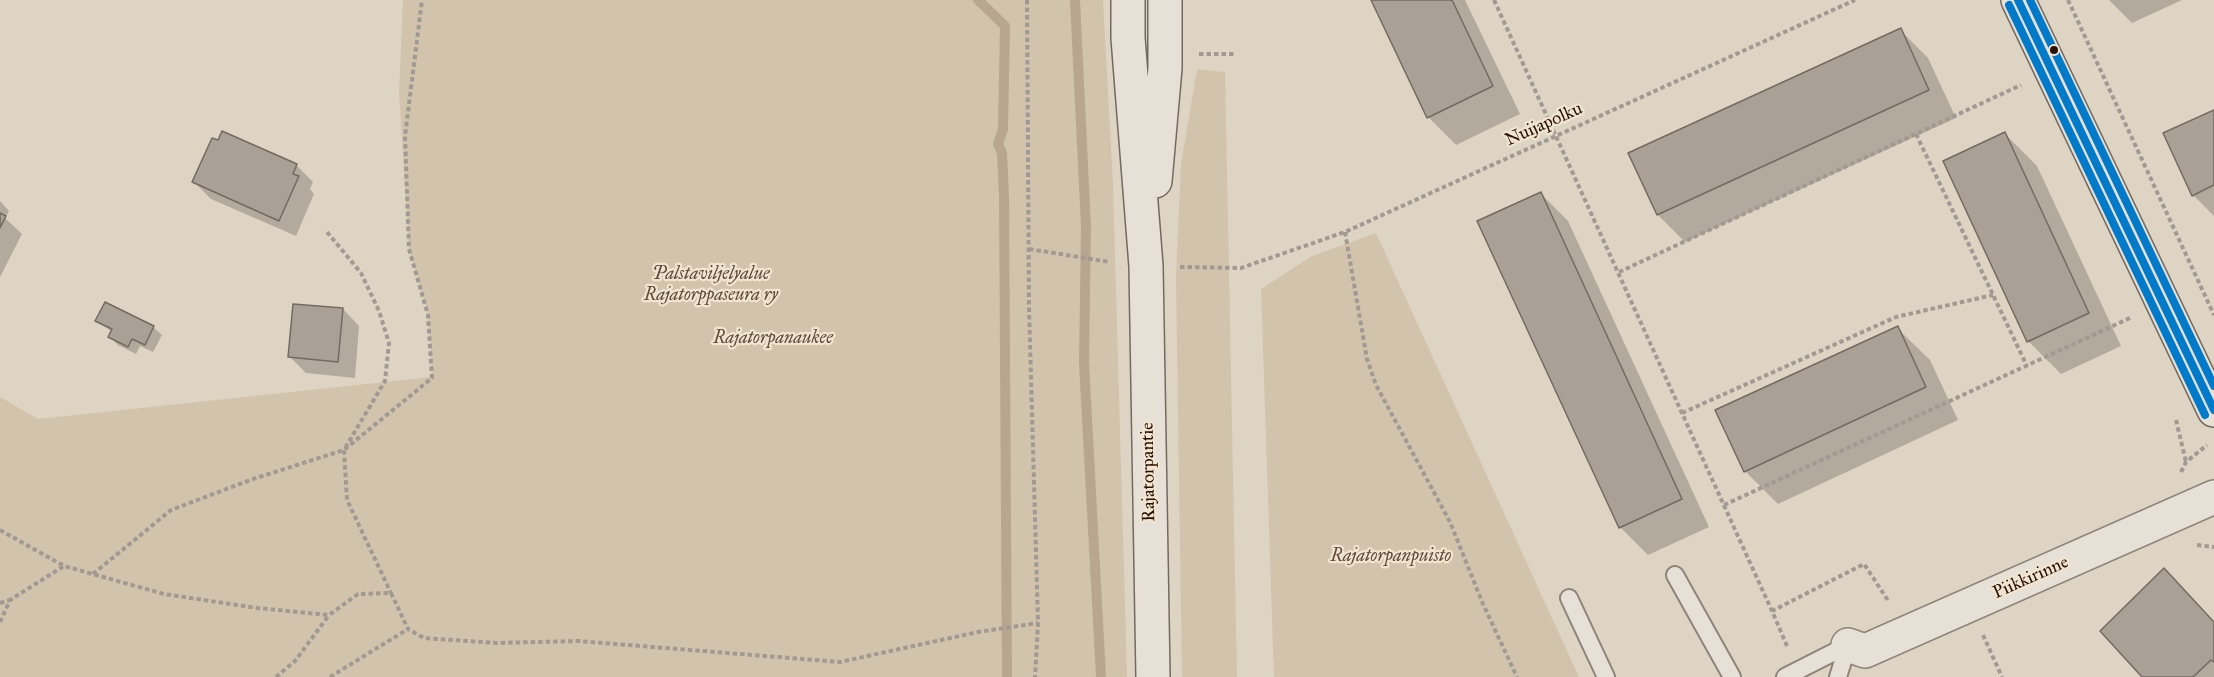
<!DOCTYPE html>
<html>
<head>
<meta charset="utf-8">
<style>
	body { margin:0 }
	canvas { display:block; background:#ded4c3 }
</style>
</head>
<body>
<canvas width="2214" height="677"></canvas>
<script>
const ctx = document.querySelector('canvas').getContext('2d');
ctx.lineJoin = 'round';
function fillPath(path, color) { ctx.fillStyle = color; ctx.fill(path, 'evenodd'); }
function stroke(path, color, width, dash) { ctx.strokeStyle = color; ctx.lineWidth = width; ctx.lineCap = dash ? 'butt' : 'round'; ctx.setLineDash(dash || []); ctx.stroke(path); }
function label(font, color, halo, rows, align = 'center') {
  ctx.font = font + ' "IM FELL Great Primer",serif'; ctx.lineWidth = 4.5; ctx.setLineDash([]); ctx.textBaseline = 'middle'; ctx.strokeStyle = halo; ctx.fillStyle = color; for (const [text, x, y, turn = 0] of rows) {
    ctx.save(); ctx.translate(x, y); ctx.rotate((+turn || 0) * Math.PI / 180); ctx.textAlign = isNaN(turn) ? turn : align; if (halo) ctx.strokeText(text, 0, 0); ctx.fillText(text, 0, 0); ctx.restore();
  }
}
fillPath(new Path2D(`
	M 403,0 L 1103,0 L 1113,184 L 1127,677 L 0,677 L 0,397 L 38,419 L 432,377 L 428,315 L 409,249 L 399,93 Z
	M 1197,69 L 1225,72 L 1237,677 L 1182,677 L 1176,278 L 1181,164 Z
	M 1376,233 L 1579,677 L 1274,677 L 1261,289 L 1312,256 Z`), '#d2c3ac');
fillPath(new Path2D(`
	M 1373,0 L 1465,0 L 1520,114 L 1456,145 L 1428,117 Z
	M 2109,0 L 2182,0 L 2132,23 Z
	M 1900,30 L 1928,58 L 1956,118 L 1685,242 L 1658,215 Z
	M 2214,111 L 2214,216 L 2193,195 Z
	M 2004,133 L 2037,166 L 2121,346 L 2061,374 L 2028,341 Z
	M 296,165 L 313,182 L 310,189 L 314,194 L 296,236 L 211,199 L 194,182 Z
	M 1540,193 L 1568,221 L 1709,527 L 1648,555 L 1620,527 L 1479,222 Z
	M 0,201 L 9,211 L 5,218 L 22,234 L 0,277 Z
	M 343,309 L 359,326 L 355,378 L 306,373 L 289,356 Z
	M 97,321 L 153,327 L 162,335 L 153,352 L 140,346 L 136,354 L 118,345 L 110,337 L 112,332 Z
	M 1897,328 L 1930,360 L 1958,420 L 1778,504 L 1745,471 Z
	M 2214,623 L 2214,677 L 2144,677 Z`), '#0003');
stroke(new Path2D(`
	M 978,0 L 1005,26 L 1003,129 L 998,144 L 1002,153 L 1004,196 L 1007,677
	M 1075,0 L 1086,227 L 1084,363 L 1101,677`), '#b8a691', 10);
const building = new Path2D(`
	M 1371,0 L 1452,0 L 1493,86 L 1427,118 Z
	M 1901,28 L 1929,90 L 1657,215 L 1628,153 Z
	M 2214,110 L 2214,185 L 2192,196 L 2163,133 Z
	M 222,131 L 297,164 L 293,174 L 299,176 L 279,221 L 192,182 L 212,138 L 218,140 Z
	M 2005,132 L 2089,313 L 2027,342 L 1943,161 Z
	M 1541,192 L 1682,499 L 1619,528 L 1477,221 Z
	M 0,213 L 6,216 L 0,228 Z
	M 105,302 L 154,326 L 145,345 L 132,339 L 128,347 L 108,337 L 112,329 L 95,321 Z
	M 293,304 L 343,308 L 338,362 L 288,357 Z
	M 1898,326 L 1926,387 L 1744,472 L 1715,410 Z
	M 2164,568 L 2214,622 L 2214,662 L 2211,660 L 2193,677 L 2142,677 L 2100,631 Z`);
fillPath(building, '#a9a195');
stroke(building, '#736a61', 1.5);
const lane = new Path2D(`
	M 1675,575 L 1732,677
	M 1569,598 L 1606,677
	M 1785,677 L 1848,645
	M 1838,677 L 1848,645`);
const street = new Path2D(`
	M 1848,645 L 1865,651 L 2214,497`);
const secondary = new Path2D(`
	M 1128,0 L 1128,38 L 1146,266 L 1153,677
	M 2018,0 L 2214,410
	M 1155,181 L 1165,68 L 1165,0`);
stroke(lane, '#8d857a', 20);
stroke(street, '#8d857a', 36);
stroke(secondary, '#736a61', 36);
stroke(new Path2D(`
	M 1027,0 L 1029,307 L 1038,623 L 1035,677
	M 1494,0 L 1772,611
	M 2068,0 L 2214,315
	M 1199,54 L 1234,54
	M 1916,134 L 2027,366
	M 327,232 L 361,273 L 379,311 L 389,343 L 385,381 L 344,450 L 347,500 L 391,593
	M 1345,232 L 1367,359 L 1376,385 L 1450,522 L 1483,604 L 1517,677
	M 1029,249 L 1110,262
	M 1180,267 L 1241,268 L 1345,232 L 1855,0
	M 1619,272 L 2021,85
	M 1682,413 L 1896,317 L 1993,295
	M 2176,420 L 2186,462
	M 2181,472 L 2186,462 L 2207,445
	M 1724,505 L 2130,318
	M 0,530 L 64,566 L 164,594 L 257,608 L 329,615 L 358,594 L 391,593 L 408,629 L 424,638 L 496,643 L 578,641 L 840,662 L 978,632 L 1038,623
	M 2197,545 L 2214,547
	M 93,574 L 171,510 L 253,479 L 344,450 L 432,378 L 428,315 L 409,249 L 405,136 L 422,0
	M 0,603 L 10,600
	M 0,622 L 10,600 L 64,566
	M 1983,635 L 2002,677
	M 1787,646 L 1772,611 L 1864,564 L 1889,602
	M 276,677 L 295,661 L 329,615
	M 330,677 L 408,629 L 407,627`), '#a19a93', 4, [4.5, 3]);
stroke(lane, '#e6e0d7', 16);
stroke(street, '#e6e0d7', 33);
stroke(secondary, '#e6e0d7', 33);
stroke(new Path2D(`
	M 2018,0 L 2214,410`), '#007ac9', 8);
stroke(new Path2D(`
	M 2009,5 L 2205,415`), '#007ac9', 8);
stroke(new Path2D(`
	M 2030,0 L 2214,386`), '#007ac9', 8);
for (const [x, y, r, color] of [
	[2054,50,5,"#281004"]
]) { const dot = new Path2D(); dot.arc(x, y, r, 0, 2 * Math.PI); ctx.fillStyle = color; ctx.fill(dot); stroke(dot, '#f1e5d1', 2); }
label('18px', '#281004', '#f1e5d1', [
	["Nuijapolku",1544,125,-24],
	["Rajatorpantie",1149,472,-91],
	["Piikkirinne",2031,578,-24]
]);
label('italic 18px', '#604a38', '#f1e5d1', [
	["Palstaviljelyalue",711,275],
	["Rajatorppaseura ry",711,296],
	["Rajatorpanaukee",773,339],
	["Rajatorpanpuisto",1391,557]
]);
</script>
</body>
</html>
